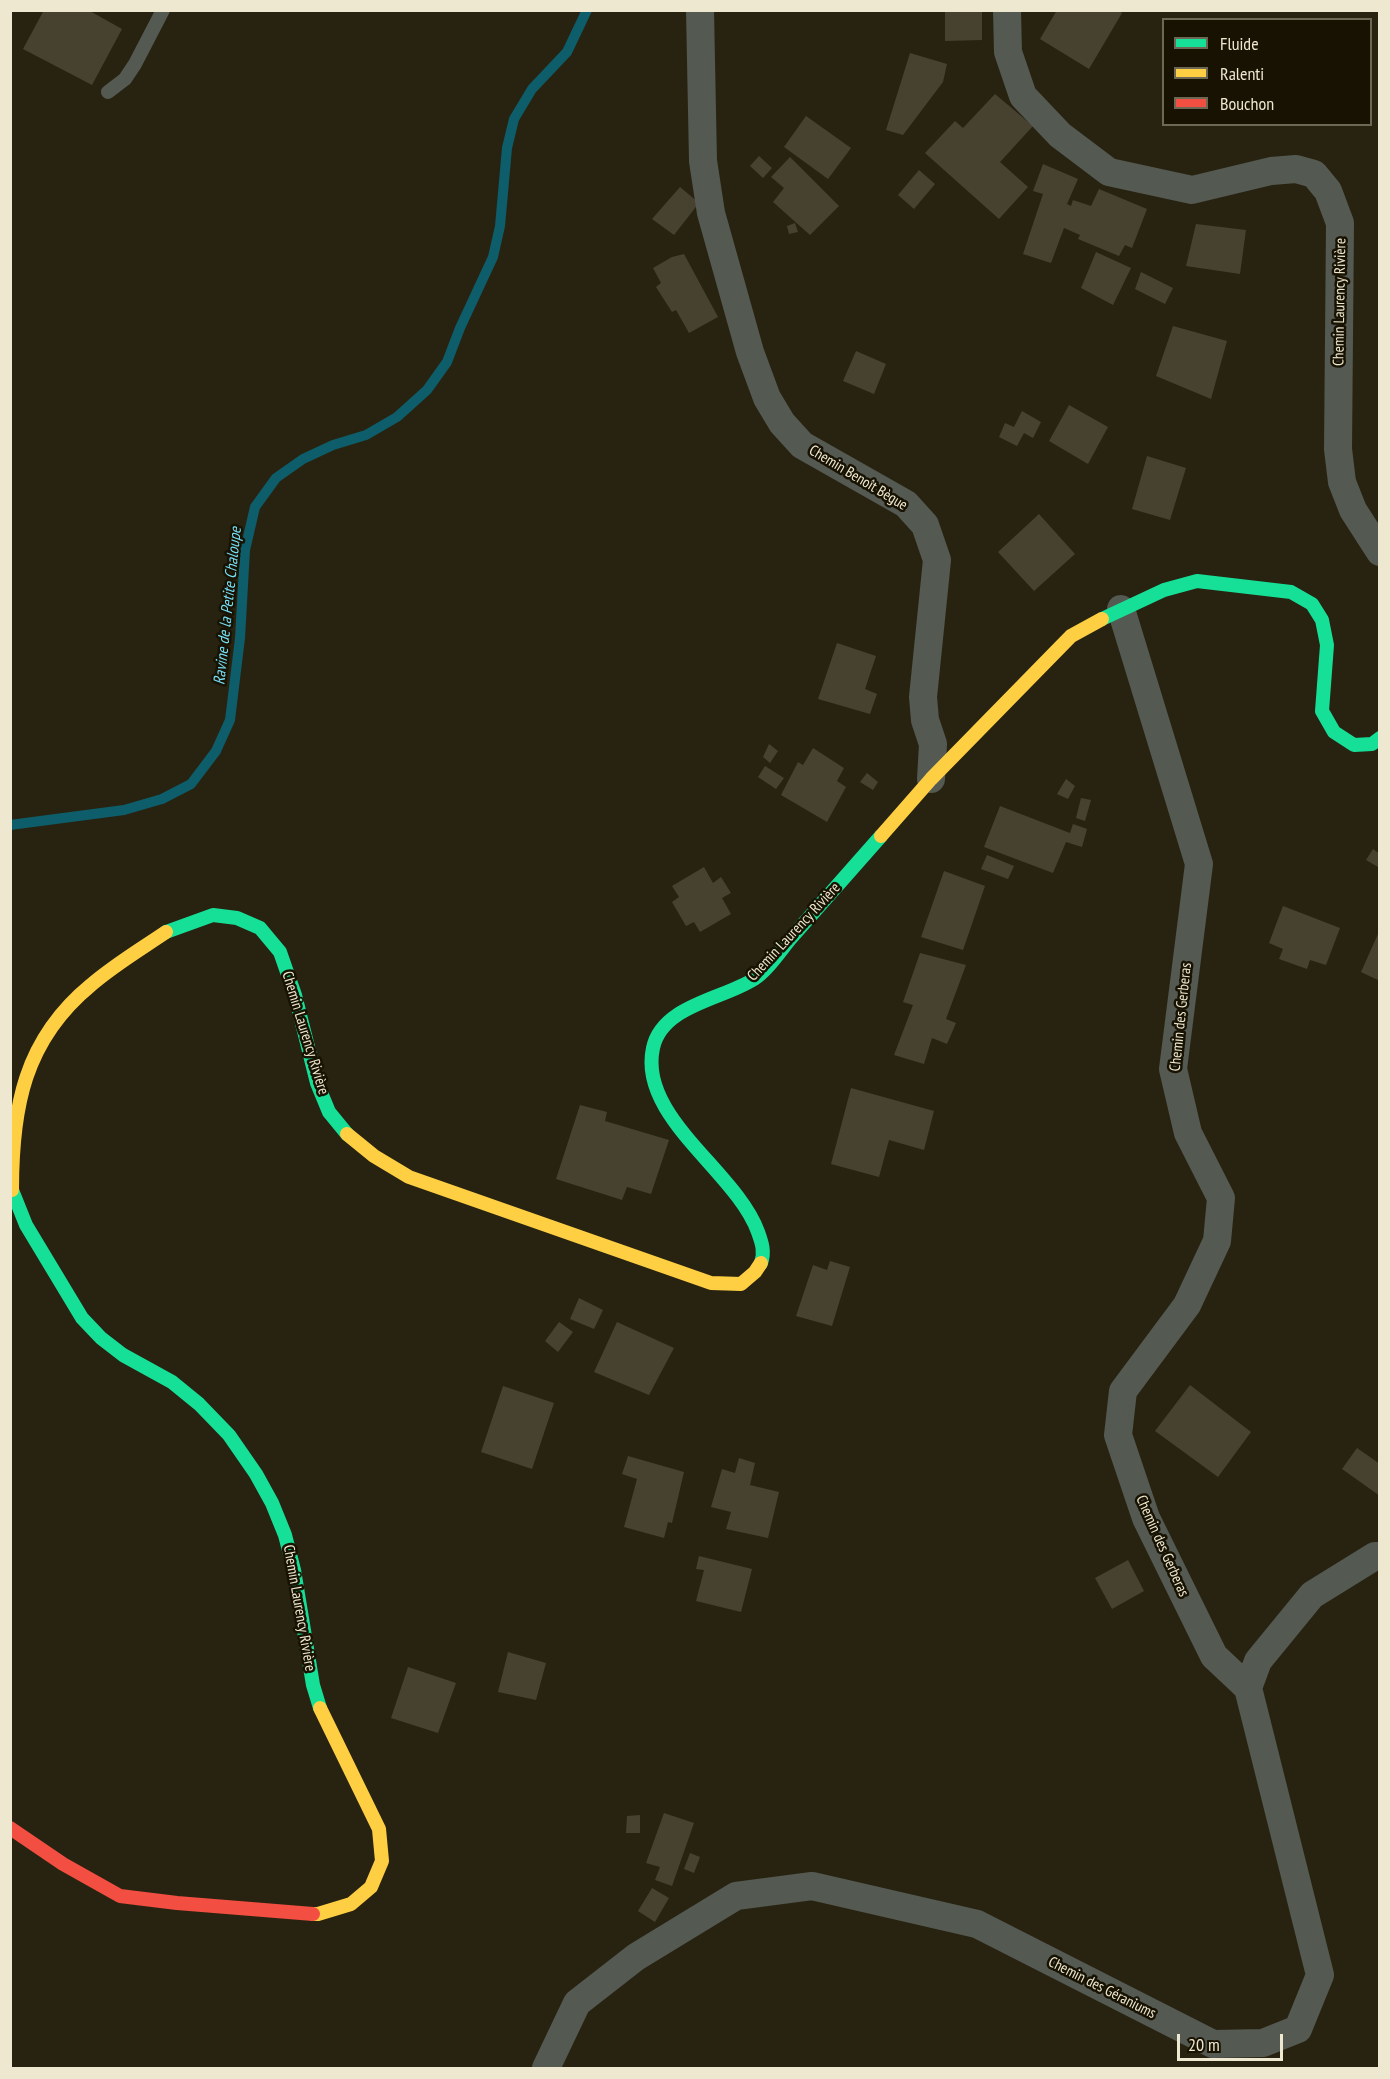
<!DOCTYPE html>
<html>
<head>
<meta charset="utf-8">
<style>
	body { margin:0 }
	#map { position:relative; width:1390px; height:2079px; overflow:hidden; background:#282310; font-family:"PT Sans Narrow",sans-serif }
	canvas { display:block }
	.frame { position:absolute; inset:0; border:12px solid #efe8d0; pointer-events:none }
	.legend { position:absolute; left:1162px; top:18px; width:210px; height:108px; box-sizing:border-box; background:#171202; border:2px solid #6d6854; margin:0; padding:8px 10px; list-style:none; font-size:18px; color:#efe8d0 }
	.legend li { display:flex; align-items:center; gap:12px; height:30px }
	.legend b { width:30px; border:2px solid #6d6854 }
	.scale { position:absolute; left:1177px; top:2034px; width:106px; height:27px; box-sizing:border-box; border:3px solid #efe8d0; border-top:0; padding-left:8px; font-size:18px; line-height:21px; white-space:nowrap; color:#efe8d0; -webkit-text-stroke:4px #171202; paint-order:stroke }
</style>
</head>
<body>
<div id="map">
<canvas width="1390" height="2079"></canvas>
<div class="frame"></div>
<ul class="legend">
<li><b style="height:8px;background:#16e098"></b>Fluide</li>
<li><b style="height:8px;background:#ffcf43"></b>Ralenti</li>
<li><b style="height:8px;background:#f24e42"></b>Bouchon</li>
</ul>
<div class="scale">20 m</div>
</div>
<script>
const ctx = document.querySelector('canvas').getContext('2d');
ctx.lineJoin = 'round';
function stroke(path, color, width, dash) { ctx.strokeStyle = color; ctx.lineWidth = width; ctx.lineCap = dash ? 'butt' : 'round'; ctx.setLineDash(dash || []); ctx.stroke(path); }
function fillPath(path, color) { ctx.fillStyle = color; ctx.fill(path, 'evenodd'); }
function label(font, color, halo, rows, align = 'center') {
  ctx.font = font + ' "PT Sans Narrow",sans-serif'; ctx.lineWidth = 5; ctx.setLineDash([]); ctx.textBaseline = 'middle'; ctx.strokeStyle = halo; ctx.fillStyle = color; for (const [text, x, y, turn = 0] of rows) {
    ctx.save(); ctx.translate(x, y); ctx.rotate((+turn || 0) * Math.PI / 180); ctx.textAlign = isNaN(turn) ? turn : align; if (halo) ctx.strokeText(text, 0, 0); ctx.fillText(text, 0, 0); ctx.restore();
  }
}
stroke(new Path2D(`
	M 10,825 L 124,810 L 162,799 L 191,784 L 216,751 L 230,720 L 240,638 L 245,550 L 255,507 L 276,478 L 303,459 L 333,445 L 366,435 L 397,417 L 427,390 L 447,362 L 460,328 L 493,257 L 500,226 L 507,148 L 514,119 L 532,89 L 567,52 L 587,10`), '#0e5d6a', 10);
fillPath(new Path2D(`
	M 44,10 L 88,10 L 122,29 L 92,85 L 23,49 Z
	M 945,10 L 982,10 L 982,40 L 945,41 Z
	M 1057,10 L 1118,10 L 1122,13 L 1089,69 L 1040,39 Z
	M 910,53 L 947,64 L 943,82 L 903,135 L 886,130 Z
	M 995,94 L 1033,126 L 1000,162 L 1028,187 L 999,219 L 925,153 L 955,121 L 963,128 Z
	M 806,116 L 851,148 L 828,179 L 784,147 Z
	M 759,156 L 772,168 L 763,178 L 750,166 Z
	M 790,157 L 839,206 L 810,235 L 773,202 L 784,188 L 771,177 Z
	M 1043,164 L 1078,179 L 1067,204 L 1071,206 L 1073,200 L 1091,206 L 1099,189 L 1147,209 L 1132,248 L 1125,245 L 1119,256 L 1078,239 L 1080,235 L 1064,228 L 1051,263 L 1023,254 L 1043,194 L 1033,191 Z
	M 919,170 L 935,184 L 914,209 L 898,195 Z
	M 680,187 L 699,203 L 674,235 L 652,219 Z
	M 795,223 L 798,232 L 789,234 L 787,226 Z
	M 1196,224 L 1246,230 L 1240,274 L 1186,266 Z
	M 1096,252 L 1131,268 L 1113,305 L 1081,288 Z
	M 684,254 L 718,317 L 689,333 L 676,310 L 672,312 L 656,287 L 661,283 L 653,268 L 672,257 Z
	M 1141,272 L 1173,288 L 1165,304 L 1135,289 Z
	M 1173,326 L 1227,341 L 1211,399 L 1156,376 Z
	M 856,351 L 886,364 L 874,394 L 843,381 Z
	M 1069,405 L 1108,427 L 1088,464 L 1049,441 Z
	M 1022,411 L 1041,422 L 1033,438 L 1024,433 L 1017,446 L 999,437 L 1005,423 L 1014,427 Z
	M 1147,456 L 1186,468 L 1170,520 L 1132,509 Z
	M 1039,514 L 1075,554 L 1034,591 L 998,552 Z
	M 837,643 L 876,656 L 865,689 L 877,694 L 870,714 L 818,699 Z
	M 769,744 L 778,751 L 770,763 L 763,757 Z
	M 813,748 L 844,768 L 837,781 L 846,787 L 827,822 L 781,795 L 798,762 L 803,765 Z
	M 765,766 L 784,778 L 776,789 L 758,777 Z
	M 867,773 L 878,782 L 873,790 L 860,782 Z
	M 1066,779 L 1075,786 L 1068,799 L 1057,794 Z
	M 1081,798 L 1091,800 L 1085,821 L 1076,818 Z
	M 1000,806 L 1070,833 L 1073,824 L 1087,829 L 1082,847 L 1066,842 L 1053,873 L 984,847 Z
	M 1373,849 L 1380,854 L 1378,867 L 1366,860 Z
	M 987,855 L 1014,866 L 1008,879 L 981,869 Z
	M 704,867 L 713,883 L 721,877 L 731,893 L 722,898 L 731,914 L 700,932 L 694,922 L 686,926 L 672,902 L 679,897 L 672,886 Z
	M 944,871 L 985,886 L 963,950 L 921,937 Z
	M 1283,906 L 1340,928 L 1326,965 L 1310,960 L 1307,969 L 1279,959 L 1283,949 L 1269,943 Z
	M 1378,934 L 1380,935 L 1380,981 L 1361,972 Z
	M 920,953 L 966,965 L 946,1019 L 956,1023 L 947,1044 L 932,1038 L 924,1064 L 894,1055 L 913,1005 L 903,1002 Z
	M 851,1088 L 934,1111 L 924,1150 L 889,1140 L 879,1177 L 831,1164 Z
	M 580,1105 L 607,1112 L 605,1121 L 669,1140 L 651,1194 L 627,1187 L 622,1200 L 556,1179 Z
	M 830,1261 L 850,1267 L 832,1326 L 796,1316 L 813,1265 L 827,1270 Z
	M 579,1298 L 603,1310 L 594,1329 L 570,1319 Z
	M 559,1322 L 573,1332 L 558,1352 L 545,1341 Z
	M 617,1322 L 674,1348 L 649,1395 L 594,1372 Z
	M 1190,1385 L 1251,1432 L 1218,1477 L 1155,1431 Z
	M 503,1386 L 554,1403 L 532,1469 L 481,1452 Z
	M 1357,1448 L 1380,1464 L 1380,1496 L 1342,1469 Z
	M 628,1456 L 684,1472 L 672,1523 L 668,1522 L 664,1538 L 624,1527 L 637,1479 L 622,1474 Z
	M 739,1458 L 755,1463 L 750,1485 L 779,1492 L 768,1538 L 726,1529 L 731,1512 L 711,1507 L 722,1469 L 735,1473 Z
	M 699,1556 L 752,1569 L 741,1612 L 696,1601 L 704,1570 L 696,1569 Z
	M 1128,1560 L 1144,1591 L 1112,1609 L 1095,1578 Z
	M 508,1652 L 546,1663 L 536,1700 L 498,1692 Z
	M 408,1667 L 456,1683 L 438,1733 L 391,1718 Z
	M 664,1813 L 694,1823 L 672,1886 L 655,1880 L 660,1867 L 646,1863 Z
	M 640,1815 L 640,1833 L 626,1833 L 627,1816 Z
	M 690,1853 L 700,1857 L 694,1873 L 684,1869 Z
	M 652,1888 L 669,1898 L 655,1922 L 638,1911 Z`), '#474230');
stroke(new Path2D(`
	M 108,92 L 125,79 L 135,64 L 163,10`), '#545952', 14);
stroke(new Path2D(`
	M 700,10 L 703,161 L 711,213 L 750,352 L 767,398 L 782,423 L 802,445 L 906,504 L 925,525 L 937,560 L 923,697 L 925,720 L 933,744 L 931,779
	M 1007,10 L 1008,52 L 1023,96 L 1060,135 L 1109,172 L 1192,190 L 1271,171 L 1296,169 L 1314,174 L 1328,191 L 1340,223 L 1338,449 L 1342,482 L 1353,510 L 1380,552
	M 1121,609 L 1199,864 L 1173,1069 L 1188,1133 L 1221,1198 L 1217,1241 L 1187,1305 L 1123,1391 L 1118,1435 L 1146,1518 L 1214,1656 L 1248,1688
	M 546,2068 L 577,2003 L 636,1957 L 736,1896 L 812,1886 L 977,1924 L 1213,2044 L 1263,2043 L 1298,2029 L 1320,1975 L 1248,1688 L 1258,1661 L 1312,1595 L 1375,1556 L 1380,1556`), '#545952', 28);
stroke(new Path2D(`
	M 1102,619 L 1164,590 L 1197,581 L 1291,592 L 1312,604 L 1322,620 L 1327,645 L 1322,711 L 1334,732 L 1354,745 L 1372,744 L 1380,738
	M 166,932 L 213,915 L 237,918 L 260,928 L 280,952 L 295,995 L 317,1083 L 329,1112 L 347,1134
	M 12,1190 L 26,1225 L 82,1318 L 101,1338 L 123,1355 L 172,1382 L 199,1404 L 229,1435 L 256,1474 L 272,1503 L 285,1535 L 294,1570 L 313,1685 L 320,1708
	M 761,1263 C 765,1252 762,1243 758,1232 C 736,1171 638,1117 653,1048 C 662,1005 724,999 754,979 C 767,971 781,950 791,938 C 821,904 851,870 881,836`), '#16e098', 14);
stroke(new Path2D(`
	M 881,836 L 931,779 L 1071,636 L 1102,619
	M 347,1134 L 374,1156 L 409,1177 L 711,1283 L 741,1284 L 755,1272 L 761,1263
	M 12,1190 C 12,1108 24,1040 91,985 C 114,965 141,949 166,932
	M 313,1914 L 318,1914 L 351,1904 L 371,1887 L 382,1861 L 379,1829 L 320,1708`), '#ffcf43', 14);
stroke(new Path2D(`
	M 10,1828 L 63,1864 L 120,1896 L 177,1903 L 313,1914`), '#f24e42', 14);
label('15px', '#efe8d0', '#171202', [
	["Chemin Laurency Rivière",1340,302,-89],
	["Chemin Benoît Bègue",858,478,31],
	["Chemin Laurency Rivière",794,932,-47],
	["Chemin des Gerberas",1181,1017,-84],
	["Chemin Laurency Rivière",305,1033,73],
	["Chemin des Gerberas",1162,1546,66],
	["Chemin Laurency Rivière",299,1608,80],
	["Chemin des Géraniums",1102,1988,27]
]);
label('italic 16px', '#76def6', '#171202', [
	["Ravine de la Petite Chaloupe",228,606,-84]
]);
</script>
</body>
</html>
